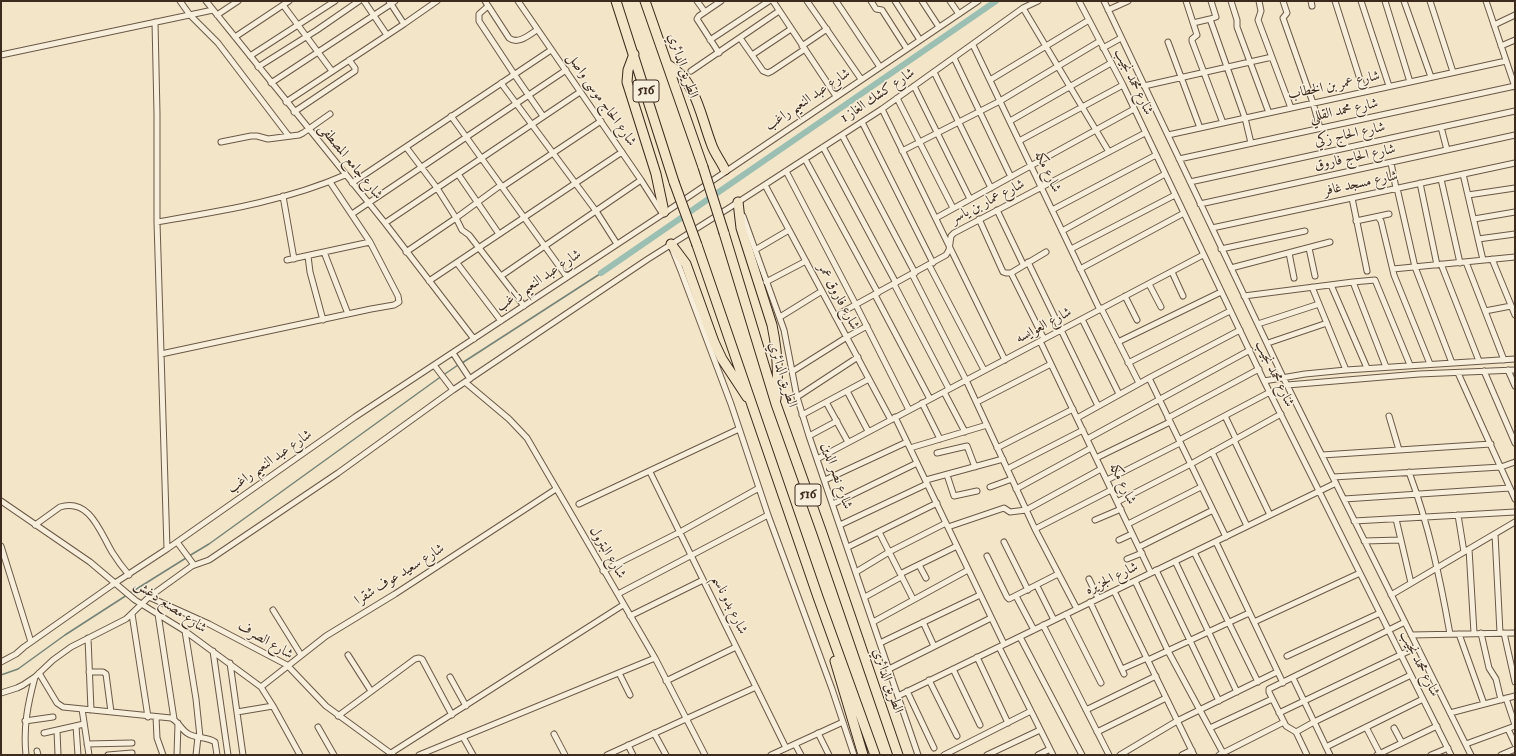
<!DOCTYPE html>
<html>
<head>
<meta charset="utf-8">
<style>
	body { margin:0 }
	#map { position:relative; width:1516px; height:756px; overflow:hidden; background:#f3e5c7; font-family:"IM FELL Double Pica",serif }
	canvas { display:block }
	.frame { position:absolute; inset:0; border:2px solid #3c2a1e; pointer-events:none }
</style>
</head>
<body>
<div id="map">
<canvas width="1516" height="756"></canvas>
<div class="frame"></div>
</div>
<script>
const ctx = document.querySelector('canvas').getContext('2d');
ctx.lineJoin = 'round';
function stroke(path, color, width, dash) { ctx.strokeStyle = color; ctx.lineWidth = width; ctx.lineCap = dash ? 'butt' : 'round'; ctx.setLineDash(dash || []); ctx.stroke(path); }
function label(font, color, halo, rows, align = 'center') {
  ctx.font = font + ' "IM FELL Double Pica",Amiri,serif'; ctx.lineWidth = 3; ctx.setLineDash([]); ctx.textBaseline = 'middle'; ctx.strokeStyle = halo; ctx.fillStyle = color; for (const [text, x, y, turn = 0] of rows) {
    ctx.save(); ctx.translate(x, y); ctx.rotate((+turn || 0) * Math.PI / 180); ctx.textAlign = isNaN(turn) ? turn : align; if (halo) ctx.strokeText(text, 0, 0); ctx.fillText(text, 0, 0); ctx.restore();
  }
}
stroke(new Path2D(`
	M 462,363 L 606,270
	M 189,556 L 209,544 L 439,378 L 458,365
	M 130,593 L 186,558
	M 1,675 L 18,669 L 65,635 L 127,595`), '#758377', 1.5);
stroke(new Path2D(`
	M 601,273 L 996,1`), '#9bbfb3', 6);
const street = new Path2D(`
	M 180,1 L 190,15 L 218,43 L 288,135
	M 206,1 L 385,223 L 474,339
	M 364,1 L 387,35
	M 485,1 L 509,38 C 518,45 529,35 537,30
	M 518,1 L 641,180 L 662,213
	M 697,1 L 705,12
	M 773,1 L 836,96
	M 807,1 L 861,79
	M 836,1 L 880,67
	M 871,1 L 876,9 L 882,10 L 907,49
	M 895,1 L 920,40
	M 922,1 L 939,27
	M 950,1 L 959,14
	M 1079,1 L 1123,85 L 1264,381 L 1451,755
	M 1104,1 L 1283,377 L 1471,755
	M 1186,1 L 1197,35 L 1192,39 L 1192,41 L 1223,123
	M 1211,1 L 1216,17 L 1210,19 L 1245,118 L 1251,143
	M 1231,1 L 1237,20 L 1237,27 L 1269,113
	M 1259,1 L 1261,11 L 1258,20 L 1291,108
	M 1283,1 L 1287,13 L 1283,18 L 1313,103 L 1320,128
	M 1311,1 L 1312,6
	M 1335,1 L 1364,92
	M 1361,1 L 1389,86
	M 1385,1 L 1410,82
	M 1404,1 L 1431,77
	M 1430,1 L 1453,72
	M 1486,1 L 1515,87
	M 283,5 L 332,71
	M 488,6 L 479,14 L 479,21 L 514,74 L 543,116
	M 1023,8 L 1109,152
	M 1108,10 L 1128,1
	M 217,15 L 238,1
	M 155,22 L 157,114 L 157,222 L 167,549
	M 1193,23 L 1210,19
	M 404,24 L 437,1
	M 1494,25 L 1515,15
	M 235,37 L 289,1
	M 740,38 L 763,71 L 768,73 L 772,71 L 805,49
	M 710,40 L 769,1
	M 1168,42 L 1200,128
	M 973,45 L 1100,310
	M 802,46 L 827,29
	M 1501,46 L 1515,40
	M 1103,48 L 1121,38
	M 719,53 L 697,19 L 699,16 L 721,1
	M 1,55 L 213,10
	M 752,55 L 791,29
	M 250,56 L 335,1
	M 954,58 L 1011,177
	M 258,67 L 317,30 L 359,1
	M 691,71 L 779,11
	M 934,72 L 991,188
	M 990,80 L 1089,20
	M 271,83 L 391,4 L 389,1
	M 501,83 L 596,211 L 617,244
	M 914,86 L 970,199
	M 1144,86 L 1272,57
	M 897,98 L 953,208
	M 286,102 L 404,24 L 391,4 L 395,1
	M 882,109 L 1005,360
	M 294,112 L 355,71 L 355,68 L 349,60
	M 451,116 L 567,277
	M 1010,121 L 1111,63
	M 862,122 L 933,263
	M 1441,127 L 1447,150
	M 842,135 L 915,273
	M 1168,135 L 1506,61
	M 1019,141 L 1123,85
	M 221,142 L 251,136 L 257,136 L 268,139 L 299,135 L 303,133 L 330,114
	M 406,147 L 437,188 L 456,218 L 462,230 L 469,235 L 524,306
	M 823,147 L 896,283
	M 902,151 L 1000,101 L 1100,41
	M 805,159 L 878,293
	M 1179,159 L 1515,86
	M 1391,163 L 1396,188
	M 786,171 L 856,305 L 909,410
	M 458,174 L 499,234
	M 1463,174 L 1483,260
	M 1441,179 L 1460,263
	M 1190,182 L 1515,111
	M 352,183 L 551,50
	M 1420,183 L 1437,265
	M 765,185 L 891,420
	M 502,187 L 601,121
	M 1397,188 L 1415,267 L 1452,363
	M 1468,195 L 1515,188
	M 283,196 L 294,259
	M 1352,198 L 1367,271
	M 1200,204 L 1515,135
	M 997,210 L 1023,264
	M 1052,210 L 1156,155
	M 352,214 L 566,70
	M 743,216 L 784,330 L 797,397 L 809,436 L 918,755
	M 1378,217 L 1381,221 L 1394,275 L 1430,364
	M 936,218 L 1134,109
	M 979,219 L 1003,272 L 1006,273 L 1011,273 L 1044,339
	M 1474,219 L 1515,212
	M 1356,221 L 1389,214
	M 157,222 C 221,211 286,201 345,175
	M 385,223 L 580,92
	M 1212,228 L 1515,163
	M 1062,231 L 1165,174
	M 1478,239 L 1515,234
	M 1309,248 L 1315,276
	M 1071,249 L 1175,195
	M 1221,249 L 1305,231
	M 755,250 L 789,230
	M 673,251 L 681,271 L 731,404 L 768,515 L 832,689 L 854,755
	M 324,252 L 348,314
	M 406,252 L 456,218 L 501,185
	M 1289,253 L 1294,278
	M 308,256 L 310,272 L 323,320
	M 1492,259 L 1515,315
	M 287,260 L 370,242
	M 1028,262 L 1098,406
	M 1466,262 L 1504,360
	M 457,263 L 501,321
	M 1441,264 L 1479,361
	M 929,265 L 984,370
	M 1231,268 L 1330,242
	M 1080,269 L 1184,213
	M 1393,269 L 1515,257
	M 1172,272 L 1183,296
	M 1011,273 L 1046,252
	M 912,274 L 966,380 L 1035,529 L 1077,609
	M 501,276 L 641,180
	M 429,281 L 622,152
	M 766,282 L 806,261
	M 1353,282 L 1386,367
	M 894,284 L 949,389
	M 1149,284 L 1161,307
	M 1331,285 L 1367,368
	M 1312,287 L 1346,370
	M 875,295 L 930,399
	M 1125,296 L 1137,320
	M 1244,296 L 1353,282 L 1375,280 L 1410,365
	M 1101,308 L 1139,383
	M 1485,311 L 1511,306
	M 835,316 L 946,255 L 949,250 L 951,236 L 954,233 L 1145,133
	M 780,317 L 822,291
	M 1082,319 L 1119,394
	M 1258,324 L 1319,304
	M 1040,341 L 1151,573
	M 1118,342 L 1221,292
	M 1268,343 L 1327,323
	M 453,353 L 470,379
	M 161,354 L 371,309 L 394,305 L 399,302 L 398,296 L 370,242 L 330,182
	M 1128,363 L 1230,311
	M 434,365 L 453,390
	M 1508,370 L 1515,386
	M 793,371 L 847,337 L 867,326
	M 1484,371 L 1515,443
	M 1458,373 L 1515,499
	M 1149,378 L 1226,537
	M 1264,381 L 1305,374 L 1346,370 L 1515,359
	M 465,382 L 509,419 L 527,438 L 655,658 L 705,755
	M 1287,385 L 1419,374 L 1515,370
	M 847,391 L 868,431
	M 944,392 L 965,432
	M 797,397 L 858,357
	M 826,402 L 848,442
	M 977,402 L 1051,364
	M 922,403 L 940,439
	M 802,415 L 869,379
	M 1225,416 L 1236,439
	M 1389,416 L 1399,450
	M 895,417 L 1004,644
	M 1077,418 L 1149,378 L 1240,330
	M 1168,418 L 1259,369
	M 809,436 L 837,421
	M 1087,439 L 1250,350
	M 1179,440 L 1270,392
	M 1234,440 L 1270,515
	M 910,448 L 987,425
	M 997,448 L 1073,409
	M 1212,452 L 1247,526
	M 937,453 L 967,446 L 975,467
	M 1322,455 L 1491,444
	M 1096,458 L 1170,422
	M 817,459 L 1203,255
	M 1007,469 L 1083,430
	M 650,472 L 786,748
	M 1409,472 C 1429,526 1440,578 1450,634
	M 947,475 L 954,496 L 977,491
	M 1333,477 L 1501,467 L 1515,462
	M 825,480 L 907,442
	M 926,480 L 1003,459
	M 1107,480 L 1180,443
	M 990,487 L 1012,479
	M 1016,489 L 1091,448
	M 1344,499 L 1510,488
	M 1,501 L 90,562 L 135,600 L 185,631 L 261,687 L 273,706 L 300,755
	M 1117,502 L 1191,464 L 1281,414
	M 579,504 L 739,429
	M 833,504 L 917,463
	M 1458,515 L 1464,552
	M 1396,519 L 1411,583
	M 1095,520 L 1121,509
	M 1354,521 L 1515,512
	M 1128,524 L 1201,487
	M 35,525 L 60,507 C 90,498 100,532 112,552 C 117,560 123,568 129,575
	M 840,525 L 927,484
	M 948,527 L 1004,508 L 1010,512 L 1026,510 L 1101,469
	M 1035,529 L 1111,490
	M 879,532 L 913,599
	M 1495,534 L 1500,633
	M 1119,540 L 1132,534
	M 1364,541 L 1401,540
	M 177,542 L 194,565
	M 1004,542 L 1028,590
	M 1216,542 L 1283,683
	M 1,546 L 31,642
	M 848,547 L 937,503
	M 1139,547 L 1213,510
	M 1469,549 L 1474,633
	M 1194,552 L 1258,682
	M 987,556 L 1007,597 L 1009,599 L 1058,574
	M 1127,559 L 1142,553
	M 1175,561 L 1237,692
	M 919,565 L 926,578
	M 1156,570 L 1219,701
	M 603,571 L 680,532 L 759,488
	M 856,572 L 889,552 L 946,523
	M 1089,579 L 1098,598
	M 1135,581 L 1168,651 L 1223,753
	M 1037,586 L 1054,620
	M 1114,591 L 1194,755
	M 618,594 L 768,515
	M 1391,595 L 1515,522
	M 1016,596 L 1034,630
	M 149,597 L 209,624 L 287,665 L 326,706 L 393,755
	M 865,597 L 901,577 L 902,573 L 957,546
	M 1090,602 L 1124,674
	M 273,610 L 301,655
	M 132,614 L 148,717
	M 158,614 L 174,719
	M 1066,614 L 1101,683
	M 630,616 L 703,580
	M 873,622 L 968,570
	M 923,622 L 934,646
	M 1254,622 L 1360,573
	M 1043,625 L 1109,755
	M 185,631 L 196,699 L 200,737
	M 1481,633 L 1489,668 L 1496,679 L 1501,700
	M 1504,633 L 1515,682
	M 1459,634 L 1484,704
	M 1411,635 L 1515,633
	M 1020,637 L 1082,755
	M 88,638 L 91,710
	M 880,643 L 980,595
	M 999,647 L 1053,755
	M 213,651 L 228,755
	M 348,655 L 371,691
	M 1287,656 L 1380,613
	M 977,657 L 1008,723
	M 1148,660 L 1249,613
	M 1,662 L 16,654 L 24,647 L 115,583 L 167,549 L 355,417 L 663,214 L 978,1
	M 230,663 L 243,755
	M 889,669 L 991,618
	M 953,669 L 980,725
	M 1122,669 L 1147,658
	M 89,672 L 103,672 L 106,674 L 111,712
	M 39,673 L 57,703 L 63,707 L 171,718 C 178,721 181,729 187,733 C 195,739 206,736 215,742 L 217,755
	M 619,673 L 630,695
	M 450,677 L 466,706
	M 1293,678 L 1330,755
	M 929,680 L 957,736
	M 666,681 L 736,647
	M 261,687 L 326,636 L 395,594 L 556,489
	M 907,691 L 934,748
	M 1,693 L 17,688 L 23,685 L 35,677 L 53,660 L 71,647 L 126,619 L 149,597 L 192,566 L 209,560 L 338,473 L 453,390 L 648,259 L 729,208 L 882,109 L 1023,8 L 1038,1
	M 898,696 L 1336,483
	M 1506,698 L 1515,725
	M 82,709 L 89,755
	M 1086,710 L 1156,676
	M 237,712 L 273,706
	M 1279,713 L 1417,647
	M 1450,713 L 1515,696
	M 338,716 L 415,659 L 419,658 L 422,659 L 452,715
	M 156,717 L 157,738 L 163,755
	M 25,721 L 53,717
	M 76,726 L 78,755
	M 318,727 L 334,755
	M 1366,727 L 1380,754
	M 1210,728 L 1272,699
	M 1394,728 L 1402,743
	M 1508,729 L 1515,744
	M 57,730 L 58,755
	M 1097,732 L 1166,698
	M 1296,732 L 1314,722 L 1411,675
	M 44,733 L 84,724
	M 654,733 L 666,755
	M 818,733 L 829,755
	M 554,734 L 565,755
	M 463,737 L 473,755
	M 87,744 L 132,743
	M 795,744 L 801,755
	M 1466,744 L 1515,726
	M 628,745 L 633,755
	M 1326,747 L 1423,699
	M 37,751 L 38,755
	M 391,753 L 623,605
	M 26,755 C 23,727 28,703 35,677
	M 108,755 L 132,753
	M 177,755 L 178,723
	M 196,755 L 198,737
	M 419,755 L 655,658
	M 607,755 L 756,687
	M 771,755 L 843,722
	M 944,755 L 1031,711
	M 987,755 L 1040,730
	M 1038,755 L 1050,749
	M 1120,755 L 1177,721 L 1277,672
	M 1182,755 L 1192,750
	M 1219,755 L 1284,722
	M 1307,755 L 1296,732 L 1286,726 L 1269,692 L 1269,689 L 1405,622
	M 1377,755 L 1437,726
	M 1431,755 L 1448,748
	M 1501,755 L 1515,749`);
const highway = new Path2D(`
	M 616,1 L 674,182
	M 645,1 L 703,167
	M 634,54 L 628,70 L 627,82 L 656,174 L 664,212
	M 667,64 C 696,80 700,114 711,143 C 714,153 721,161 725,170
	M 738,202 L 741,228 L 772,325 C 777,349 779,374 776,399
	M 724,233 L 776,404 L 822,533 L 898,755
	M 671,244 L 686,264 L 714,342 L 722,359 L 747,397
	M 697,245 L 818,597 L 875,755
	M 835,661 L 863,755`);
stroke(street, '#6a5948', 7);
stroke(highway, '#3c2a1e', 11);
stroke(street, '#f7eedb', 5);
stroke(highway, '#f3e5c7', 9);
const highwayBridge = new Path2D(`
	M 703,167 L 724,233
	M 674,182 L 697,245`);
stroke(highwayBridge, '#3c2a1e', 11, []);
stroke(highwayBridge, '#f3e5c7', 9);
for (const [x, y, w] of [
	[646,91,26],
	[808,495,26]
]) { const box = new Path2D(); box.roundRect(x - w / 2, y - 11, w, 22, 3); ctx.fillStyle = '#f7eedb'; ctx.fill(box); stroke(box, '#3c2a1e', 1); }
label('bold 13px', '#3c2a1e', null, [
	["516",646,91],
	["516",808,495]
]);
label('14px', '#3c2a1e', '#f7eedb', [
	["الطريق الدائري",682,66,71],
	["شارع محمد نجيب",1133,82,64],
	["شارع عمر بن الخطاب",1334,86,-12],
	["شارع كشك الغاز 1",878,96,-34],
	["شارع الحاج موسى واصل",601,100,55],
	["شارع عبد النعيم راغب",808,100,-34],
	["شارع محمد القللي",1344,111,-12],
	["شارع الحاج زكي",1350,135,-12],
	["شارع الحاج فاروق",1355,158,-12],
	["شارع جامع المصطفى",350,162,51],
	["شارع مكه",1047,172,64],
	["شارع مسجد غافر",1361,184,-12],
	["شارع عمار بن ياسر",988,202,-27],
	["شارع عبد النعيم راغب",539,281,-34],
	["شارع فاروق عمر",838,297,62],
	["شارع العوايسه",1044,326,-28],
	["شارع محمد نجيب",1274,374,64],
	["الطريق الدائري",782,375,73],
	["شارع عبد النعيم راغب",270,462,-35],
	["شارع نصر الدين",836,476,71],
	["شارع مكه",1122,484,64],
	["شارع البترول",607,553,59],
	["شارع سعيد عوف شقرا",400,575,-32],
	["شارع الجزيره",1112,579,-26],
	["شارع بدو ناسم",729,605,64],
	["شارع مصنع دغش",170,607,34],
	["شارع الصرف",265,641,30],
	["شارع محمد نجيب",1419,664,63],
	["الطريق الدائري",887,681,71]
]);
</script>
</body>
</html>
